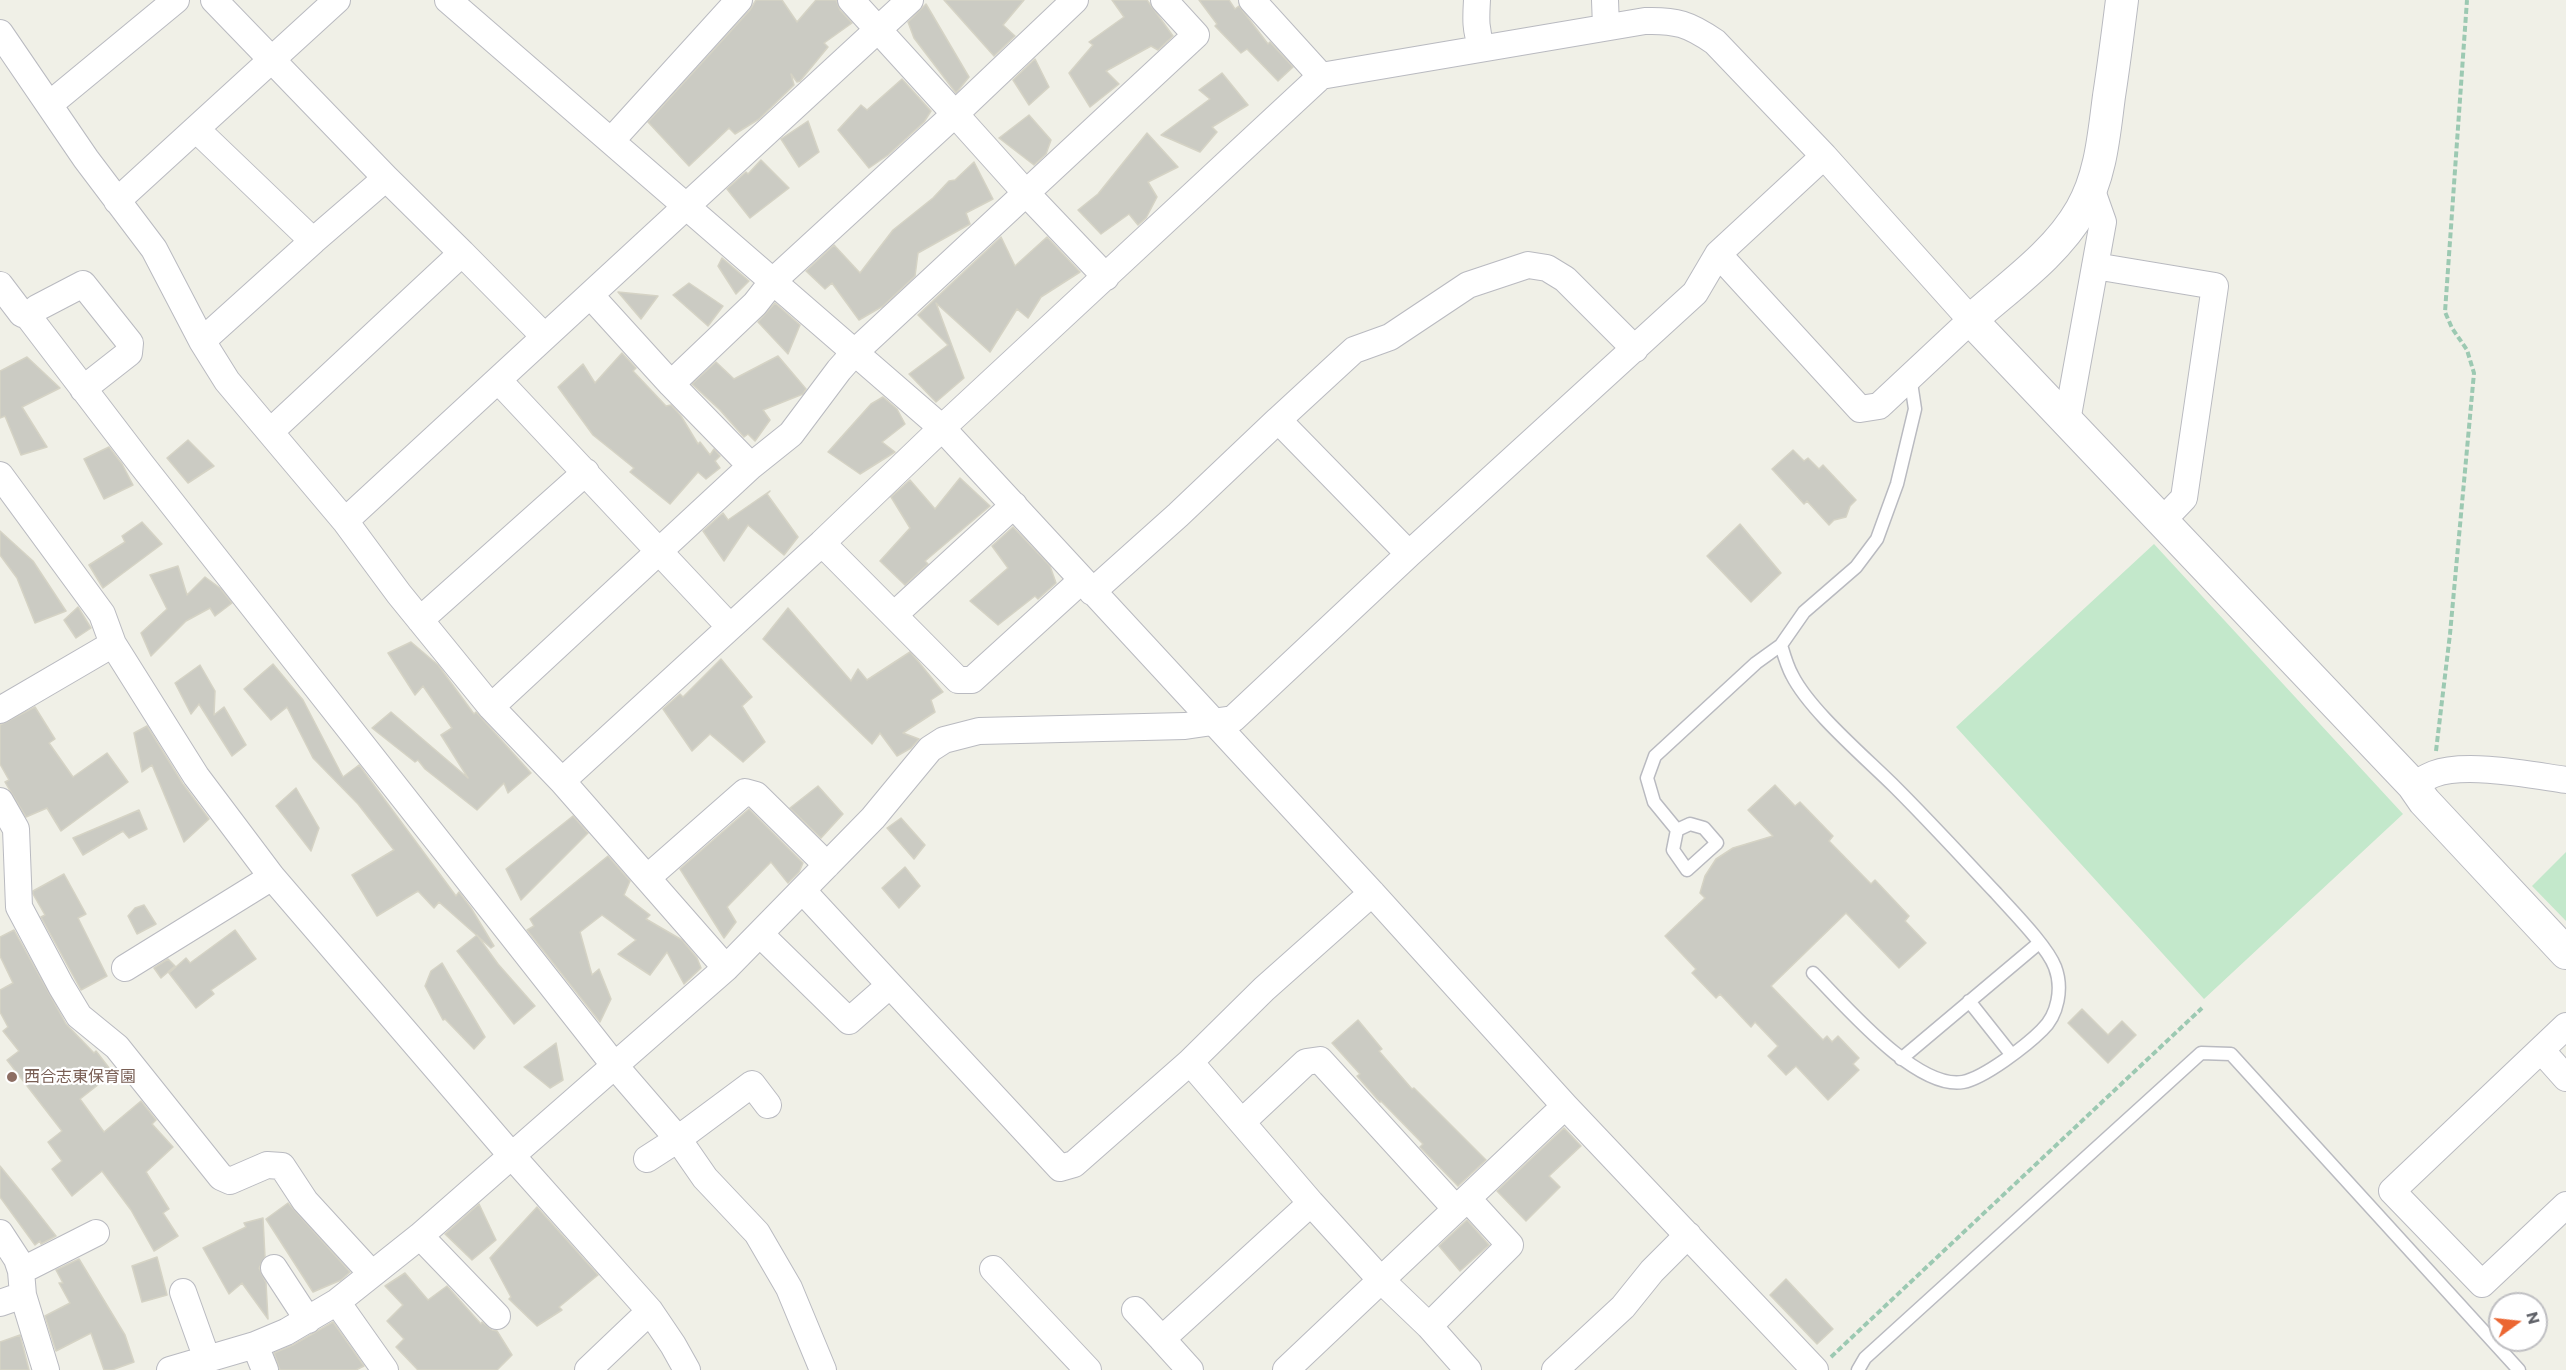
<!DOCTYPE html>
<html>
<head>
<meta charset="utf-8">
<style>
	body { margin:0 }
	#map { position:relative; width:2566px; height:1370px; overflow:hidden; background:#f0f0e7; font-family:Commissioner,sans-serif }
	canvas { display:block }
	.north { position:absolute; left:2488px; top:1292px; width:60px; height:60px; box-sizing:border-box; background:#fff; border:2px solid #bfbfc2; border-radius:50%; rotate:75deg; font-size:16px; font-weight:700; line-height:24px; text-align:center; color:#5e6067 }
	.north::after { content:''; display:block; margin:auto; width:21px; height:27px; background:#eb6632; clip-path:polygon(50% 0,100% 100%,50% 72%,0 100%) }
</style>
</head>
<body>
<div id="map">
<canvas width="2566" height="1370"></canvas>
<div class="north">N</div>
</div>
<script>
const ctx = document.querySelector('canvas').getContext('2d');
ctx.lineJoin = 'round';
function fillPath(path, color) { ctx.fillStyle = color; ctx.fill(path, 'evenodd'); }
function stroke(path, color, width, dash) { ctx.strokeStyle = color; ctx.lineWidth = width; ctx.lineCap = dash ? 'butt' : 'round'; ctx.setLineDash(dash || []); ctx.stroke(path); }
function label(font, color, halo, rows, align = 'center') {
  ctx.font = font + ' Commissioner,"Noto Sans JP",sans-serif'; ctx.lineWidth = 4.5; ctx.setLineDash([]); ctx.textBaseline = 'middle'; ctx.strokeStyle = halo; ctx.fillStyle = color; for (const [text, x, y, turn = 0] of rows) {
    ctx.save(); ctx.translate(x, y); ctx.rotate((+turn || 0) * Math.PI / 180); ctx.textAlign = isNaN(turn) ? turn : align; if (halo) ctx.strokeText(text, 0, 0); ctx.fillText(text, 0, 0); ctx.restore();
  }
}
fillPath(new Path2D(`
	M 2154,544 L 2403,814 L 2204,999 L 1956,727 Z
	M 2566,852 L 2566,921 L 2532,886 Z`), '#c3e8cb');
const building = new Path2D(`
	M 756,0 L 782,0 L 797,22 L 816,0 L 836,0 L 840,10 L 852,23 L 824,43 L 828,47 L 800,81 L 797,82 L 791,74 L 794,85 L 759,119 L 735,134 L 729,128 L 689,166 L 648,122 L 750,10 Z
	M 944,0 L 1024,0 L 1003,25 L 1015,36 L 994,56 Z
	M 1112,0 L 1147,0 L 1173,36 L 1158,50 L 1151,46 L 1106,71 L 1119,84 L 1090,107 L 1069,73 L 1093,45 L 1089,42 L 1124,17 Z
	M 1199,0 L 1229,0 L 1235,9 L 1239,6 L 1268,44 L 1270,42 L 1293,67 L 1278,81 L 1247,49 L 1241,53 L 1215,26 L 1217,24 Z
	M 926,4 L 969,77 L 956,93 L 914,38 L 908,22 Z
	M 1035,59 L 1049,87 L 1029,105 L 1013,80 Z
	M 1222,73 L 1248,105 L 1212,127 L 1217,132 L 1200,152 L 1161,135 L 1210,99 L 1199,90 Z
	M 902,79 L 931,111 L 924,122 L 888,155 L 869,168 L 838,130 L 861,105 L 867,110 Z
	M 1029,115 L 1051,140 L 1046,154 L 1034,165 L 999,138 Z
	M 808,121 L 819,152 L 799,167 L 781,139 Z
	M 1147,133 L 1178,167 L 1148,182 L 1157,197 L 1146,218 L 1138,225 L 1129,214 L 1101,234 L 1078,210 L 1098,194 Z
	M 761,160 L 789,188 L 750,218 L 727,189 L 746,172 L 748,174 Z
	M 974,162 L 993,199 L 966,213 L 970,224 L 918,253 L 915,276 L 883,306 L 859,320 L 832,283 L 825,289 L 806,271 L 834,245 L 860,273 L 893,230 L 933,198 L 949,181 L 955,180 Z
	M 1001,237 L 1015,266 L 1047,237 L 1080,272 L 1041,297 L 1028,318 L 1017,309 L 990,352 L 936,303 L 964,378 L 936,402 L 909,374 L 948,345 L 918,315 Z
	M 722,258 L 749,281 L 736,294 L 718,266 Z
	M 689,283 L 723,306 L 708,326 L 673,295 Z
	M 618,292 L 658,296 L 641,319 Z
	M 775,303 L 800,325 L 788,354 L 758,322 Z
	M 622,353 L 636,368 L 633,371 L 666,406 L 671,405 L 681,416 L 698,444 L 700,442 L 710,455 L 714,449 L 720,456 L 715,461 L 720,468 L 706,479 L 698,472 L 670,504 L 630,472 L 634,468 L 593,435 L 558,387 L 583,364 L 595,383 Z
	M 778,356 L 806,389 L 803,394 L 763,410 L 770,420 L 755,441 L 748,434 L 744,437 L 720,410 L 692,384 L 716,362 L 734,379 Z
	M 27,357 L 60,388 L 22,407 L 47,447 L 21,455 L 5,416 L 0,418 L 0,371 Z
	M 883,397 L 897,409 L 905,424 L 882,442 L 895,452 L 860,474 L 828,452 L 871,404 Z
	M 188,440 L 214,466 L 188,483 L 167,458 Z
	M 109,447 L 122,464 L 133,485 L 104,499 L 84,459 Z
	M 1793,450 L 1804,461 L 1808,458 L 1819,469 L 1823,465 L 1856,500 L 1850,506 L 1846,517 L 1834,520 L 1829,525 L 1807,501 L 1804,504 L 1772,469 Z
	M 960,478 L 990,506 L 925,561 L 928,564 L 905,585 L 880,561 L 910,528 L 891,497 L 910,480 L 935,509 Z
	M 770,491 L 767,494 L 798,537 L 784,555 L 748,525 L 724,561 L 703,531 L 723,513 L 728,520 Z
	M 142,522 L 162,544 L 103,588 L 89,565 L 125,542 L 122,536 Z
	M 1740,524 L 1781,573 L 1751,602 L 1707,556 Z
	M 1013,527 L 1050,566 L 1056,583 L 1038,599 L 1035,596 L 998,625 L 970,601 L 1008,568 L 992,546 Z
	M 0,531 L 33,561 L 66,611 L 35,623 L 17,578 L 0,555 Z
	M 178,566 L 187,595 L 205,577 L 220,588 L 232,603 L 215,616 L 210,608 L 186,621 L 151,656 L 141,633 L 167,609 L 150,575 Z
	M 78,607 L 91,628 L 76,638 L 64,620 Z
	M 788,608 L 851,681 L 858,669 L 867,680 L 910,652 L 917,660 L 943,692 L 931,700 L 935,712 L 903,733 L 919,739 L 911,748 L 897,756 L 880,733 L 872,744 L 763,639 Z
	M 411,642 L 438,665 L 474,714 L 476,712 L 531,773 L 508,793 L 504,783 L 477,810 L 425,769 L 418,760 L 415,762 L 372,728 L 391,712 L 468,778 L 441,735 L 452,728 L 423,686 L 415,695 L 388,653 Z
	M 721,659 L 752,697 L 742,706 L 765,742 L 743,762 L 710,734 L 692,751 L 663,709 L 680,694 L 683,697 Z
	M 273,664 L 303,700 L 343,777 L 359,765 L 456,896 L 459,892 L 471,908 L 494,946 L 491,948 L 439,902 L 434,908 L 418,891 L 377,916 L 352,875 L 394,850 L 358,804 L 313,758 L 287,707 L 271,720 L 244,689 Z
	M 200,665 L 215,691 L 214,715 L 224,707 L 246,745 L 232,756 L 199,704 L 191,714 L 175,683 Z
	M 35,707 L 55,739 L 49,743 L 73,777 L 107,753 L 128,782 L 61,831 L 47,808 L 26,817 L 9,789 L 5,782 L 9,780 L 0,764 L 0,725 Z
	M 147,726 L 183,784 L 209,819 L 184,842 L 152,765 L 142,772 L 134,733 Z
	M 1775,785 L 1795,806 L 1800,802 L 1833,836 L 1829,841 L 1871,884 L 1875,880 L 1909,916 L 1905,921 L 1926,943 L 1899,968 L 1846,913 L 1771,986 L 1823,1040 L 1827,1036 L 1832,1042 L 1838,1036 L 1859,1058 L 1853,1064 L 1859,1070 L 1828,1100 L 1796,1066 L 1786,1075 L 1768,1056 L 1778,1046 L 1755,1022 L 1751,1027 L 1720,994 L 1716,998 L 1692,973 L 1696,969 L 1665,936 L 1705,898 L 1700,893 L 1705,876 L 1716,859 L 1733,848 L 1773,836 L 1748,810 Z
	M 818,786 L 843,814 L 821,838 L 790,808 Z
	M 296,788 L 319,828 L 311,851 L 276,806 Z
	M 749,809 L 803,863 L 799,872 L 788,883 L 771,862 L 727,907 L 736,922 L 724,938 L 680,869 Z
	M 139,810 L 147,829 L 129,838 L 123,831 L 83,855 L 73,838 Z
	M 573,816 L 588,833 L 521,900 L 506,869 Z
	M 901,818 L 925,845 L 914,859 L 887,828 Z
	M 608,856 L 630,881 L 624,895 L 650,915 L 646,919 L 682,940 L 697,958 L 701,968 L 684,984 L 667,952 L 650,975 L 618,954 L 636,940 L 602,915 L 580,932 L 592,975 L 599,969 L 611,999 L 600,1022 L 527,930 L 534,926 L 530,919 Z
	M 905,867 L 920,886 L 899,908 L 882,888 Z
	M 64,874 L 86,914 L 78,918 L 107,976 L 81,990 L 41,917 L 45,915 L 33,894 L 33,891 Z
	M 144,905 L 156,924 L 137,934 L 128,916 L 135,908 Z
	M 14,930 L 66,1024 L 94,1053 L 96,1051 L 113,1073 L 80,1099 L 104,1132 L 141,1101 L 156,1120 L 152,1124 L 173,1147 L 146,1172 L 169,1209 L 163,1213 L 178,1236 L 154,1251 L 131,1210 L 102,1171 L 72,1196 L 52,1169 L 62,1161 L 48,1142 L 62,1131 L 7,1060 L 19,1051 L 3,1031 L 8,1027 L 0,1012 L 0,990 L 13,983 L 0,956 L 0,937 Z
	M 235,930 L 256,959 L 211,990 L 214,994 L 196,1008 L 169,973 L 186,958 L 190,963 Z
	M 477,935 L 498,964 L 535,1006 L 514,1024 L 457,951 Z
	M 168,959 L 175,966 L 161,978 L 154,968 Z
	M 442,963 L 485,1037 L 474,1049 L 445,1019 L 443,1020 L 425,986 L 431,971 Z
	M 2082,1009 L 2108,1035 L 2122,1021 L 2136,1035 L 2108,1063 L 2068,1023 Z
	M 1358,1020 L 1382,1049 L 1379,1051 L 1412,1089 L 1414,1088 L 1486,1160 L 1458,1186 L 1420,1147 L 1423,1144 L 1381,1101 L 1380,1102 L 1357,1076 L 1360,1074 L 1332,1043 Z
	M 556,1043 L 563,1080 L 550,1088 L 524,1067 Z
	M 1564,1128 L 1581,1146 L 1549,1176 L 1560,1187 L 1526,1221 L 1497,1191 Z
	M 0,1166 L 27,1199 L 56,1236 L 41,1244 L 40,1241 L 35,1245 L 0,1197 Z
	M 288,1203 L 350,1272 L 341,1280 L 313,1292 L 266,1219 Z
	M 479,1204 L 496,1240 L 472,1260 L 445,1234 Z
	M 537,1207 L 598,1275 L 559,1307 L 562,1310 L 537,1326 L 509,1299 L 511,1297 L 490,1258 Z
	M 263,1218 L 265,1257 L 259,1268 L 266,1283 L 268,1319 L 242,1283 L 229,1294 L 203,1248 L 246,1227 L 244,1223 Z
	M 1467,1220 L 1489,1245 L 1460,1271 L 1439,1246 Z
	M 157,1257 L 167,1295 L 142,1302 L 132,1266 Z
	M 79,1259 L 125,1335 L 134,1362 L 112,1370 L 104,1370 L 91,1333 L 56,1351 L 45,1316 L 70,1303 L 59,1283 L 63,1283 L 56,1270 Z
	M 405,1273 L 428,1300 L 447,1286 L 481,1324 L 482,1322 L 492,1330 L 497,1331 L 512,1355 L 497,1370 L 418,1370 L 396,1347 L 404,1339 L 387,1321 L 403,1305 L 385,1286 Z
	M 1786,1279 L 1833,1329 L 1817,1344 L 1770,1295 Z
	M 333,1322 L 364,1366 L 356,1370 L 280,1370 L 274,1353 L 293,1345 Z
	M 20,1335 L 29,1370 L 0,1370 L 0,1342 Z`);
fillPath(building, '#cbcbc3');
stroke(building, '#d5d3c5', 1.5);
const service = new Path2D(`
	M 1781,645 C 1784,655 1787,666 1792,675 C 1810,711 1866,758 1896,788 C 1930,822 1963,858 1996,893 C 2012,911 2047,946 2055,967 C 2063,988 2058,1015 2042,1030 C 2026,1046 1984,1078 1963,1082 C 1916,1090 1844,1004 1813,973
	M 1690,824 L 1704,828 L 1717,843 L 1687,870 L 1673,850 L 1677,830 Z
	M 1677,830 L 1654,802 L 1647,778 L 1655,756 L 1756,663 L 1781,645 L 1804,612 L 1856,567 L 1877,539 L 1897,484 L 1915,409 L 1910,376
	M 1969,1001 L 2011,1054
	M 1901,1059 L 2039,943
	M 1858,1370 L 1865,1358 L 2201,1053 L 2231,1054 L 2519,1370`);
const minor = new Path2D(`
	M 448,0 L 942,428 L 1372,893 L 1565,1106 L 1815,1370
	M 851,0 L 955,114 L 1075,0
	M 1252,0 L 1321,76
	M 1477,0 C 1476,17 1475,31 1482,47
	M 1605,0 L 1606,27
	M 0,33 L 86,159 L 154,249 L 202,341 L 227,381 L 345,521 L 399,594 L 491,707 L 562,781 L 726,968
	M 50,104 L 176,0
	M 196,129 L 313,241 L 386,178 L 214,0
	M 611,141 L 739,0
	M 117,201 L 337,0
	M 462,253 L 544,336
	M 2095,266 L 2215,286 L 2184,498 L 2162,521
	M 0,285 L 22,314 L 28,316 L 141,464 L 615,1066 L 678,1139 L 705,1178 L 757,1233 L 789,1288 L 823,1370
	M 591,296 L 671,384 L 751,466
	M 28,316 L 37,308 L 83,284 L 130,343 L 129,353 L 83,389
	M 202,341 L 313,241
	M 498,380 L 730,627
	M 671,384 L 755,304 L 773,281 L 955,114 L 1026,193 L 1196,35 L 1164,0
	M 1278,420 L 1354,350 L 1390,337 L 1468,285 L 1528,265 L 1547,268 L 1565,279 L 1635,349
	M 2067,421 L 2103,222 L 2091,188
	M 270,432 L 462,253 L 386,178
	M 0,475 L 102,614 L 113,644 L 196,776 L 272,877 L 512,1156 L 650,1311 L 673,1345 L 687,1370
	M 345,521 L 910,0
	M 822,543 L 958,680 L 972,680 L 1082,580
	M 1092,592 L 1178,515 L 1278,420 L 1409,554
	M 894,615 L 1014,505
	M 420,620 L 586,472
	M 491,707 L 751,466 L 791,434 L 839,370 L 855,352 L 1026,193 L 1106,277
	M 0,710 L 113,644
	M 562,781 L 822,543 L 942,428 L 1321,76 L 1645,21 C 1676,20 1689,24 1715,42 L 1824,156 L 1971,320 L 1879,406 L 1860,409 L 1718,254
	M 2413,785 C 2419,782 2426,777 2434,774 C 2466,762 2531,775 2566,780
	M 0,801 L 16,829 L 19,907 L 61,986 L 79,1016 L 117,1047 L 221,1177 L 230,1181 L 267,1165 L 282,1166 L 305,1201 L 372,1274
	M 647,878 L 745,792 L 756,795 L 827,865
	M 760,934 L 849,1021 L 890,985 L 803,891
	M 125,968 L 272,877
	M 890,985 L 1060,1168 L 1074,1164 L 1190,1062 L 1311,1203 L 1381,1280 L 1429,1326 L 1468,1370
	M 2566,1026 L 2392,1191 L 2482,1284 L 2566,1205
	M 2541,1050 L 2566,1078
	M 1190,1062 L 1264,989 L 1372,893
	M 1242,1122 L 1306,1062 L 1320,1060 L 1456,1209
	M 647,1159 L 678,1139 L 752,1084 L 768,1105
	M 0,1233 L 17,1259 L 21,1271 L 23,1295 L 46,1370
	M 420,1236 L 497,1316
	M 274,1268 L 308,1320
	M 993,1269 L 1088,1370
	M 21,1271 L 96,1233
	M 183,1292 L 207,1359
	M 337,1302 L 385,1370
	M 0,1303 L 23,1295
	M 1135,1310 L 1162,1339
	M 1429,1326 L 1510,1245 L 1468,1199
	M 255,1345 L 265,1370
	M 170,1370 L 255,1345 L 286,1332 L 337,1302 L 420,1236 L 726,968 L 873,818 L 930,749 L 944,740 L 979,731 L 1185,726 L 1233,719 L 1409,554 L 1695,293 L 1718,254 L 1824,156
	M 588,1370 L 650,1311
	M 1190,1370 L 1162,1339 L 1311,1203
	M 1286,1370 L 1565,1106
	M 1555,1370 L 1623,1307 L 1652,1271 L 1688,1235`);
const tertiary = new Path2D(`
	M 2122,0 C 2118,32 2114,64 2109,96 C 2104,134 2101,176 2081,210 C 2056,254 2008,287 1971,320 L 2413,785 L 2424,801 L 2566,953`);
stroke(service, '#b9bac0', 15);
stroke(minor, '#b9bac0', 28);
stroke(tertiary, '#b9bac0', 34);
stroke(new Path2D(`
	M 2436,751 L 2450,634 L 2474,373 L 2467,350 L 2452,328 L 2445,312 L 2467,0
	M 1831,1357 L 2202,1008`), '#9cc9b2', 4, [6, 3]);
stroke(service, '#fff', 12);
stroke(minor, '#fff', 26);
stroke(tertiary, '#fff', 32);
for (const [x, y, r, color] of [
	[12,1077,6,"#8d6e63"]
]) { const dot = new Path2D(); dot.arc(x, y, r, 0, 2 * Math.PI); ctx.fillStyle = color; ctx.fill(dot); stroke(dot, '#fff', 2); }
label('16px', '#785e54', '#fff', [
	["西合志東保育園",24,1077]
], 'left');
</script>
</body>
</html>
